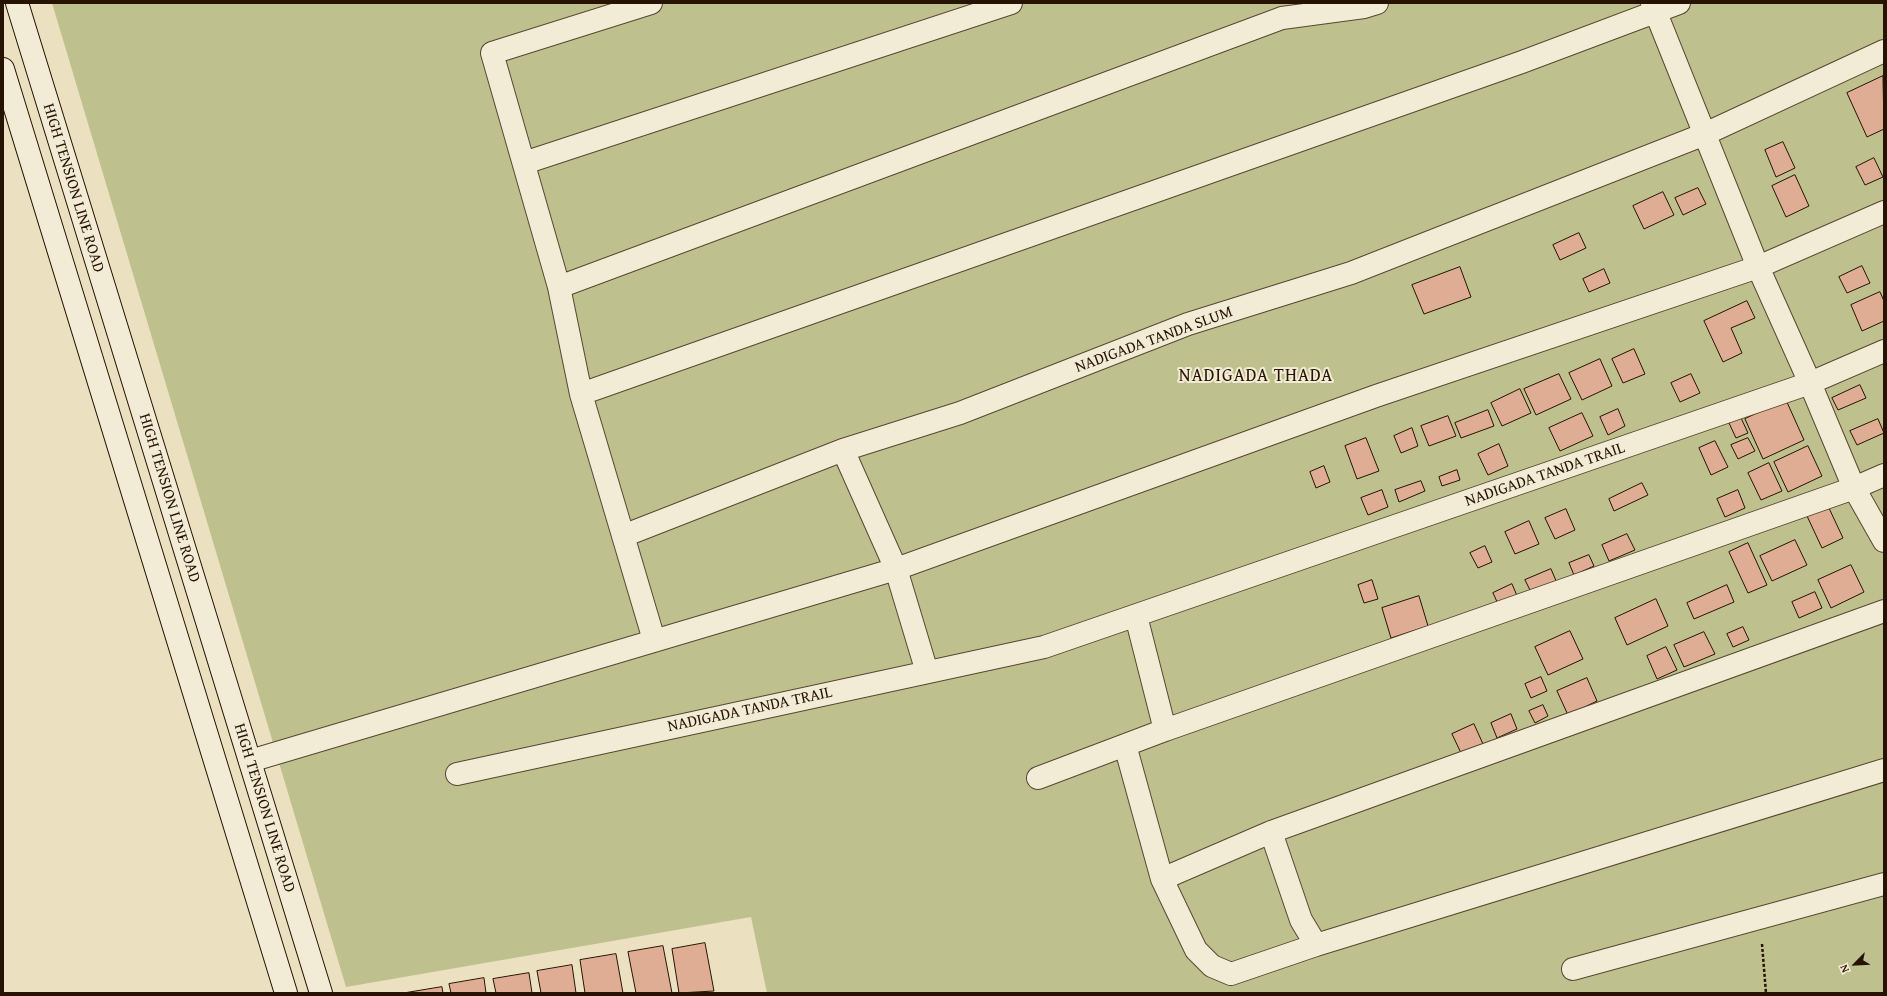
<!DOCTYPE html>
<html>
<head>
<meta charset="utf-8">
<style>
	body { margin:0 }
	#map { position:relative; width:1887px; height:996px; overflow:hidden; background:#ebe1c0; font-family:"Gentium Book Plus",serif }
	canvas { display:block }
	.frame { position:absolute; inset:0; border:4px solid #271301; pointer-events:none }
	.north { position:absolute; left:1835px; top:944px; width:40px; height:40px; -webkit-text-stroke:3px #f2ecd6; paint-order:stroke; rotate:246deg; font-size:11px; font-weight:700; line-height:16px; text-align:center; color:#271301 }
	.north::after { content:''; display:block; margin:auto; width:14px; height:18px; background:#271301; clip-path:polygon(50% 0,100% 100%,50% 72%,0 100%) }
</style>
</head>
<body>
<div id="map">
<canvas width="1887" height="996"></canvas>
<div class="frame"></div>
<div class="north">N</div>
</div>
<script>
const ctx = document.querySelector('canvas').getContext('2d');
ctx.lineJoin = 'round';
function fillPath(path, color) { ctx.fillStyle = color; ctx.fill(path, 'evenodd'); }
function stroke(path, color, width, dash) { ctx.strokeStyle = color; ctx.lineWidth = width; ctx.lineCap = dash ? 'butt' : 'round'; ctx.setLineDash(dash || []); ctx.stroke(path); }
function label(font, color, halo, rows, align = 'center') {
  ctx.font = font + ' "Gentium Book Plus",serif'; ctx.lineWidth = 4; ctx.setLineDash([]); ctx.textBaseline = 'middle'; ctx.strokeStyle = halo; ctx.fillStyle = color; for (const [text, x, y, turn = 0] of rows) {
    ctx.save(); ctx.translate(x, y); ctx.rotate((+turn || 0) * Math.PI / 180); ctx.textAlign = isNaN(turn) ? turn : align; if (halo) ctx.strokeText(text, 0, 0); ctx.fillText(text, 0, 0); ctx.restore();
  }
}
fillPath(new Path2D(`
	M 52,3 L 1884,3 L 1884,993 L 767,993 L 751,917 L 346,987 Z`), '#bec18e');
const building = new Path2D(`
	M 1883,76 L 1884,129 L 1867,137 L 1847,93 Z
	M 1783,142 L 1795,168 L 1776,177 L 1765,150 Z
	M 1874,158 L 1883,177 L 1865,185 L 1856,167 Z
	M 1795,175 L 1809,206 L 1786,217 L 1772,186 Z
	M 1698,188 L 1706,204 L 1683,215 L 1675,198 Z
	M 1663,192 L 1674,215 L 1644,229 L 1633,206 Z
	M 1579,233 L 1586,248 L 1560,260 L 1553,245 Z
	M 1862,266 L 1870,283 L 1847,293 L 1839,277 Z
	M 1460,267 L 1471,297 L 1424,314 L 1412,285 Z
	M 1604,269 L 1610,283 L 1589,292 L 1583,279 Z
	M 1880,292 L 1884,301 L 1884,321 L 1862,331 L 1851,305 Z
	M 1747,301 L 1755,318 L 1731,328 L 1742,353 L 1723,362 L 1704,321 Z
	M 1634,349 L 1645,374 L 1623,383 L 1612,359 Z
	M 1600,359 L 1612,386 L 1582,400 L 1569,373 Z
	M 1559,374 L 1571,399 L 1536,415 L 1524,389 Z
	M 1691,374 L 1700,393 L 1680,402 L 1671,383 Z
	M 1860,385 L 1866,398 L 1838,410 L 1832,398 Z
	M 1520,389 L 1531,413 L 1502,426 L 1491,403 Z
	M 1786,400 L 1804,440 L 1763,459 L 1745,419 Z
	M 1618,409 L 1625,426 L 1608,435 L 1600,417 Z
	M 1488,410 L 1494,426 L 1461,438 L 1455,423 Z
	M 1582,413 L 1593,436 L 1560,451 L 1549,428 Z
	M 1448,416 L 1456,436 L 1429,446 L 1421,426 Z
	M 1741,418 L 1748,433 L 1736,438 L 1729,423 Z
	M 1878,419 L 1884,433 L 1857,445 L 1850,431 Z
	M 1412,428 L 1418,446 L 1401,453 L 1394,436 Z
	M 1366,438 L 1379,471 L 1357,479 L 1345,446 Z
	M 1748,438 L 1755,451 L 1738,459 L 1731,445 Z
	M 1715,441 L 1728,467 L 1711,475 L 1699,448 Z
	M 1499,444 L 1508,466 L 1488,475 L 1478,454 Z
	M 1808,446 L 1822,476 L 1788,492 L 1774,462 Z
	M 1769,463 L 1782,491 L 1761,500 L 1748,473 Z
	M 1324,466 L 1330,482 L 1316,488 L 1310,472 Z
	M 1457,470 L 1460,480 L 1442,486 L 1439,477 Z
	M 1421,481 L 1425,491 L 1399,502 L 1395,490 Z
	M 1642,483 L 1648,495 L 1614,511 L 1609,499 Z
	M 1382,490 L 1388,507 L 1368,515 L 1361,498 Z
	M 1738,490 L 1745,508 L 1725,517 L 1717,499 Z
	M 1828,506 L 1843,538 L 1822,548 L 1807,516 Z
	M 1566,509 L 1575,530 L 1555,539 L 1545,518 Z
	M 1529,521 L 1539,544 L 1515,554 L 1505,532 Z
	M 1627,534 L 1635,550 L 1609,561 L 1602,545 Z
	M 1795,540 L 1807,565 L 1772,581 L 1760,556 Z
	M 1748,543 L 1767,585 L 1748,593 L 1729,552 Z
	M 1485,546 L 1492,562 L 1478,568 L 1470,553 Z
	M 1589,555 L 1594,566 L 1574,575 L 1569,563 Z
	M 1851,565 L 1864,592 L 1831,608 L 1818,580 Z
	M 1551,569 L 1557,583 L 1532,594 L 1525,580 Z
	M 1372,580 L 1378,599 L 1364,603 L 1358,585 Z
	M 1512,584 L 1518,598 L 1499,606 L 1493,593 Z
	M 1727,585 L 1734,602 L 1694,619 L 1687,603 Z
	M 1815,592 L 1822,608 L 1799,618 L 1792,602 Z
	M 1419,596 L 1428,626 L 1391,638 L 1382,608 Z
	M 1656,599 L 1668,626 L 1627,645 L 1615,618 Z
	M 1743,627 L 1749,640 L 1733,647 L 1727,634 Z
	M 1570,631 L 1583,659 L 1548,675 L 1535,647 Z
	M 1704,632 L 1715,654 L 1684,667 L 1674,645 Z
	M 1666,647 L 1677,670 L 1657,679 L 1647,656 Z
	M 1541,677 L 1547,691 L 1531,698 L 1525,684 Z
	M 1587,678 L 1597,701 L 1568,715 L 1557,691 Z
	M 1543,705 L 1548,716 L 1535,723 L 1529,711 Z
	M 1511,714 L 1517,729 L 1497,738 L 1491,723 Z
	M 1474,724 L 1483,744 L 1461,753 L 1452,734 Z
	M 705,943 L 714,991 L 679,993 L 672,949 Z
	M 663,946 L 672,993 L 636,993 L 628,952 Z
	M 616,954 L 623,993 L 585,993 L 580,960 Z
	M 572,965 L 576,993 L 541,993 L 537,971 Z
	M 529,973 L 532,993 L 496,993 L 493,979 Z
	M 484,978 L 486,993 L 451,993 L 449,984 Z
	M 442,987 L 443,993 L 404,993 Z`);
fillPath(building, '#dfad94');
stroke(building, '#271301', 1);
const street = new Path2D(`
	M 651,3 L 492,53 L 559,287 L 581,394 L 654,640
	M 1652,3 L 1758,267 L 1810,383 L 1854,488 L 1884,541
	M 524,163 L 1011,3
	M 559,287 L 1282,18 L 1364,7 L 1377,3
	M 581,394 L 1522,62 L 1679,3
	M 623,536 L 843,450
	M 1136,616 L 1165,730
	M 927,672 L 896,569 L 843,450 L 960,413 L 1188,324 L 1351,273 L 1705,134 L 1884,51
	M 1125,745 L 1162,879 L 1271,832 L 1884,611
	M 250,761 L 896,569 L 1376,396 L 1758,267 L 1884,212
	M 457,774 L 1044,647 L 1810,383 L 1884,351
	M 1038,778 L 1165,730 L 1854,488 L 1884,475
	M 1271,832 L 1301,920 L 1316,945 L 1884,770
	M 1162,879 L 1196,950 L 1212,966 L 1231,974 L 1316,945
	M 1573,969 L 1884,884`);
const secondary = new Path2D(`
	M 17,3 L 321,993
	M 3,69 L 286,993`);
stroke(street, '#584631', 24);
stroke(secondary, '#271301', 24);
stroke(new Path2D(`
	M 1762,944 L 1766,993`), '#271301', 2.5, [3, 2]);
stroke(street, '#f2ecd6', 22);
stroke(secondary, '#f2ecd6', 22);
label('16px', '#271301', '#f2ecd6', [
	["HIGH TENSION LINE ROAD",73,188,73],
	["NADIGADA TANDA SLUM",1154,340,-20],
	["NADIGADA TANDA TRAIL",1545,475,-19],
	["HIGH TENSION LINE ROAD",169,498,73],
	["NADIGADA TANDA TRAIL",750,710,-12],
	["HIGH TENSION LINE ROAD",264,808,73]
]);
ctx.letterSpacing = '1px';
label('18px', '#271301', '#f2ecd6', [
	["NADIGADA THADA",1256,376]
]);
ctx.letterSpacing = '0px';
</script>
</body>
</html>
